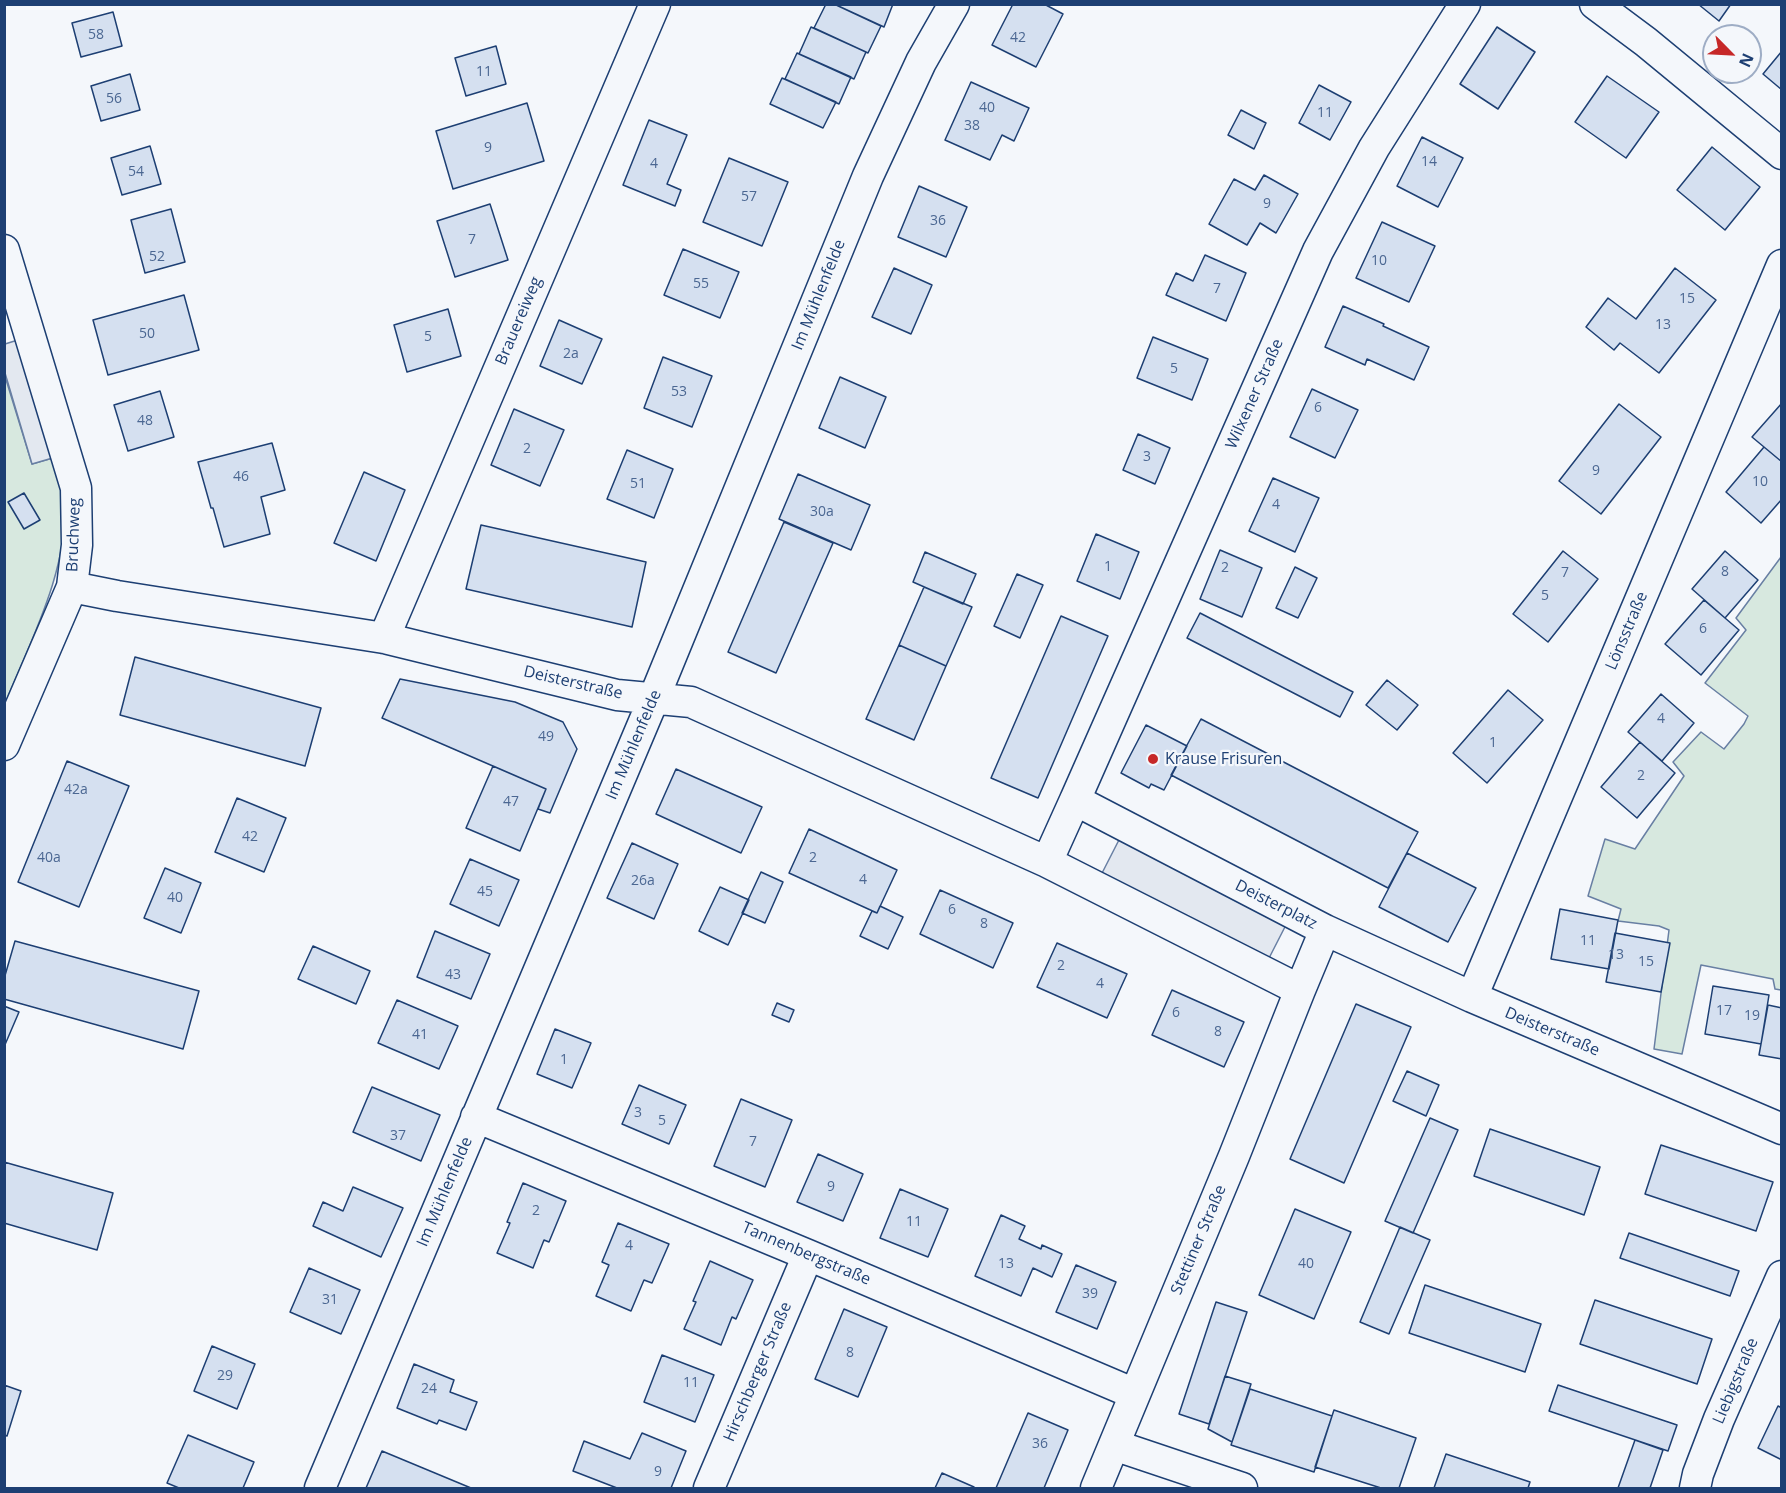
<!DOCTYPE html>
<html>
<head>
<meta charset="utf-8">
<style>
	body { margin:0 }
	#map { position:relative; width:1786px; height:1493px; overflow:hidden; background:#f4f7fb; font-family:"Open Sans",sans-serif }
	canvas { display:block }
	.frame { position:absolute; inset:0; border:6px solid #1d3f73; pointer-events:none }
	.north { position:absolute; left:1702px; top:24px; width:60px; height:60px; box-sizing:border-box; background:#f4f7fb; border:2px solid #9eadc5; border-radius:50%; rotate:114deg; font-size:16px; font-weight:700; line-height:24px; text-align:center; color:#1d3f73 }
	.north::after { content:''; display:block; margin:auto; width:21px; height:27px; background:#c62828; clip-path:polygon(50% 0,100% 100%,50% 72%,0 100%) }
</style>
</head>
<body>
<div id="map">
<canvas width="1786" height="1493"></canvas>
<div class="frame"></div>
<div class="north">N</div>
</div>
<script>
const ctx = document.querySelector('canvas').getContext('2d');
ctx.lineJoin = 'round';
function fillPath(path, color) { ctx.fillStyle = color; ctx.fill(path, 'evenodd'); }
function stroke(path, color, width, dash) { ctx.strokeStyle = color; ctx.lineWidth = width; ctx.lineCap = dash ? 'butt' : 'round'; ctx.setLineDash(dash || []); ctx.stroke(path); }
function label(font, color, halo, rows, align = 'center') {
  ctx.font = font + ' "Open Sans",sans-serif'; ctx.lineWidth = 4.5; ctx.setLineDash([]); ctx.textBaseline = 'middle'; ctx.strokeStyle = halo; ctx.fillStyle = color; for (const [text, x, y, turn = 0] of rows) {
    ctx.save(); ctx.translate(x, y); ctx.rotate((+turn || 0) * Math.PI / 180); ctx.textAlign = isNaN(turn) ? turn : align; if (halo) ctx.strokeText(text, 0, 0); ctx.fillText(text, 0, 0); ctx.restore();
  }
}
const green = new Path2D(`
	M 4,373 L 32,464 L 56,457 C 59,470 64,484 65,498 C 69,569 31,640 5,704 Z
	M 1781,557 L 1781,990 L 1775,989 L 1773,979 L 1701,965 L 1682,1054 L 1654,1049 L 1669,930 L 1659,926 L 1618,921 L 1621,909 L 1588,896 L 1605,839 L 1635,849 L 1684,776 L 1673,762 L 1701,732 L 1724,749 L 1744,724 L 1748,716 L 1705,683 L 1746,630 L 1736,618 Z`);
fillPath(green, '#d7e8df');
stroke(green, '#687fa3', 1.5);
const parking = new Path2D(`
	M 21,339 L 56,457 L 32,464 L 5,373 L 5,344 Z
	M 1122,834 L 1289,919 L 1266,964 L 1099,879 Z`);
fillPath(parking, '#e3e8f0');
stroke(parking, '#687fa3', 1.5);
const building = new Path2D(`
	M 826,4 L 834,4 L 881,26 L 868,53 L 814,28 Z
	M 834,4 L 893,4 L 884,27 Z
	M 1013,4 L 1044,4 L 1063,14 L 1036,67 L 992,45 Z
	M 1698,4 L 1731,4 L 1719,21 Z
	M 113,12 L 122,46 L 81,57 L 72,23 Z
	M 811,27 L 866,52 L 854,79 L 799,54 Z
	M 1497,27 L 1535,52 L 1498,109 L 1460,84 Z
	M 496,46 L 506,84 L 466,96 L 455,58 Z
	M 1782,51 L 1782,90 L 1763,74 Z
	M 797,53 L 851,77 L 839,104 L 785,79 Z
	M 130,74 L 140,110 L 101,121 L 91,86 Z
	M 1607,76 L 1659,112 L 1626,158 L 1575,122 Z
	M 782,78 L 836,102 L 823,128 L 770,104 Z
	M 971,82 L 1029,108 L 1014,141 L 1002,135 L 990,160 L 945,140 Z
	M 1319,85 L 1351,102 L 1330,140 L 1299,123 Z
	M 527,103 L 544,161 L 453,189 L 436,131 Z
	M 1241,110 L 1266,123 L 1254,149 L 1228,135 Z
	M 649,120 L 687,135 L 667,184 L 681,190 L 675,206 L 623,185 Z
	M 1422,137 L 1463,158 L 1438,207 L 1397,186 Z
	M 150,146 L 161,184 L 122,195 L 111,158 Z
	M 1712,147 L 1760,187 L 1725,230 L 1677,190 Z
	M 729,158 L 788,182 L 762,246 L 703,222 Z
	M 1264,175 L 1298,194 L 1276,233 L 1260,223 L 1247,245 L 1209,224 L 1234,179 L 1255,190 Z
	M 919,186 L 967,207 L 946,257 L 898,237 Z
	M 490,204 L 508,260 L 455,277 L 437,221 Z
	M 171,209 L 185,262 L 145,273 L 131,220 Z
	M 1382,222 L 1435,246 L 1409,302 L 1356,278 Z
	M 683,249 L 739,272 L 720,318 L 664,295 Z
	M 1205,255 L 1246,273 L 1226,321 L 1166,295 L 1176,273 L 1193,281 Z
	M 894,268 L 932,285 L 911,334 L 872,317 Z
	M 1675,268 L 1716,300 L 1659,373 L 1620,343 L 1614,350 L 1586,327 L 1608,298 L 1636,319 Z
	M 184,295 L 199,350 L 108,375 L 93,320 Z
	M 1343,306 L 1384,324 L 1383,326 L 1429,347 L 1414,380 L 1367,359 L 1365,365 L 1325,347 Z
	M 448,309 L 461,356 L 407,372 L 394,325 Z
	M 559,320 L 602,339 L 582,384 L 540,366 Z
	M 1153,337 L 1208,359 L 1192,400 L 1137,378 Z
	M 663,357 L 712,376 L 692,427 L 644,408 Z
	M 840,377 L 886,397 L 865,448 L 819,428 Z
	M 1312,389 L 1358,410 L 1335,458 L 1290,437 Z
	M 160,391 L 174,437 L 128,451 L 114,405 Z
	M 1782,403 L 1782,462 L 1752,437 Z
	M 1619,404 L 1661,437 L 1601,514 L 1559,481 Z
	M 514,409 L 564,430 L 540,486 L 491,465 Z
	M 1138,434 L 1170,448 L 1155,484 L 1123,470 Z
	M 272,443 L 285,490 L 261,497 L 270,534 L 224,547 L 213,508 L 211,508 L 198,462 Z
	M 1764,447 L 1782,462 L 1782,499 L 1761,523 L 1726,492 Z
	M 627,450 L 673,469 L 654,518 L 607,499 Z
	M 364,472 L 405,490 L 376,561 L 334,543 Z
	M 798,474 L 870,505 L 851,550 L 779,519 Z
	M 1273,478 L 1319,498 L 1295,552 L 1249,531 Z
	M 24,493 L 40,520 L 24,529 L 8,502 Z
	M 784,522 L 833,543 L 776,673 L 728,652 Z
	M 481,525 L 646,562 L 632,627 L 466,589 Z
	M 1096,534 L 1139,552 L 1120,599 L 1077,581 Z
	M 1220,550 L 1262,568 L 1242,617 L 1200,599 Z
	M 1563,551 L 1598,579 L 1548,642 L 1513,614 Z
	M 1725,551 L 1758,580 L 1725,618 L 1692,589 Z
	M 925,552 L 976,574 L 963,604 L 913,582 Z
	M 1295,567 L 1317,578 L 1298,618 L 1276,608 Z
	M 1017,574 L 1043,585 L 1020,638 L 994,626 Z
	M 924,587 L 972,607 L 946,666 L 899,645 Z
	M 1704,600 L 1739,630 L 1701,675 L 1665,644 Z
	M 1200,613 L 1353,692 L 1340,717 L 1187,638 Z
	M 1061,616 L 1108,636 L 1038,798 L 991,778 Z
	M 899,645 L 946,666 L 914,740 L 866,719 Z
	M 135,657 L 321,708 L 305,766 L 120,715 Z
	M 400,679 L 515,702 L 563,722 L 577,749 L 550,813 L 538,809 L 546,789 L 382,718 Z
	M 1387,680 L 1418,705 L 1397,730 L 1366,705 Z
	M 1508,690 L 1543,720 L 1487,783 L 1453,753 Z
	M 1661,694 L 1694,723 L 1662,761 L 1628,732 Z
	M 1201,719 L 1418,832 L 1388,888 L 1171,775 Z
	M 1146,725 L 1187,746 L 1164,790 L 1151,784 L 1149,788 L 1121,773 Z
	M 1640,742 L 1675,773 L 1637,818 L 1601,787 Z
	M 67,761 L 129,786 L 79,907 L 18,882 Z
	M 493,766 L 546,789 L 520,851 L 466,828 Z
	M 676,769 L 762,807 L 741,853 L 656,814 Z
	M 237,798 L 286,818 L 264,872 L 215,852 Z
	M 809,829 L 897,870 L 877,913 L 789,873 Z
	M 632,843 L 678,864 L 654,919 L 607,898 Z
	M 1407,853 L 1476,888 L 1448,942 L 1379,907 Z
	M 470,859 L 519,880 L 499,926 L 450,904 Z
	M 165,868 L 201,883 L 181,933 L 144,918 Z
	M 761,872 L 783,882 L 765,923 L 742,913 Z
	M 720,887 L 749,900 L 728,945 L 699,931 Z
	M 940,890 L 1013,923 L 993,968 L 920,934 Z
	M 880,906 L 903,917 L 888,949 L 860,936 L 872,911 L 877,913 Z
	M 1560,909 L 1618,920 L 1609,969 L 1551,959 Z
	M 435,931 L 490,954 L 471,999 L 417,977 Z
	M 1615,933 L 1670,943 L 1661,992 L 1606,982 Z
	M 15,941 L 199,991 L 183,1049 L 4,999 L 4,979 Z
	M 1057,943 L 1127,974 L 1107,1018 L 1037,987 Z
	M 313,946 L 370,971 L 356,1004 L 298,979 Z
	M 1713,986 L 1769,995 L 1761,1044 L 1705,1034 Z
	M 1172,990 L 1244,1022 L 1224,1067 L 1152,1035 Z
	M 397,1000 L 458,1026 L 439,1069 L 378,1043 Z
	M 777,1003 L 794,1010 L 789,1022 L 772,1015 Z
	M 1356,1004 L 1411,1027 L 1344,1183 L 1290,1159 Z
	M 1768,1005 L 1782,1008 L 1782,1059 L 1759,1055 Z
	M 4,1006 L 19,1012 L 4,1047 Z
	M 555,1029 L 591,1043 L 572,1088 L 537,1074 Z
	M 1407,1071 L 1439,1085 L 1426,1116 L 1393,1101 Z
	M 639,1085 L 686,1105 L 669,1144 L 622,1124 Z
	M 372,1087 L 440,1115 L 421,1161 L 353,1132 Z
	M 741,1099 L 792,1120 L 765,1187 L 714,1166 Z
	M 1430,1118 L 1458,1130 L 1413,1233 L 1385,1221 Z
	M 1490,1129 L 1600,1167 L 1584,1215 L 1474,1176 Z
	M 1661,1145 L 1773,1182 L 1756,1231 L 1645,1194 Z
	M 818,1154 L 863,1174 L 843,1221 L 797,1202 Z
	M 4,1162 L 113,1193 L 97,1250 L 4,1223 Z
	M 523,1183 L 566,1201 L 549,1242 L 544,1240 L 533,1268 L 497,1253 L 510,1223 L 507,1222 Z
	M 353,1187 L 403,1208 L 381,1257 L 313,1226 L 323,1202 L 343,1211 Z
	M 900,1189 L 948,1209 L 928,1257 L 880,1238 Z
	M 1295,1209 L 1351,1232 L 1314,1319 L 1259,1295 Z
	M 1001,1215 L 1025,1226 L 1019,1239 L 1041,1249 L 1042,1245 L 1062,1254 L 1052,1277 L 1033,1268 L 1021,1296 L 975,1276 Z
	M 618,1223 L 669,1244 L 652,1283 L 644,1280 L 631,1311 L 596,1296 L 609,1265 L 602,1262 Z
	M 1400,1227 L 1430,1240 L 1389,1334 L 1360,1322 Z
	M 1629,1233 L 1739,1271 L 1730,1296 L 1620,1258 Z
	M 710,1261 L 753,1280 L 736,1319 L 732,1317 L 721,1345 L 684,1329 L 696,1302 L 693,1301 Z
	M 1076,1265 L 1116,1282 L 1097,1329 L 1056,1312 Z
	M 309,1268 L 360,1290 L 341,1334 L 290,1312 Z
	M 1425,1285 L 1541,1324 L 1525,1372 L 1409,1333 Z
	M 1595,1300 L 1712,1339 L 1697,1384 L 1580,1344 Z
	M 1216,1302 L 1247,1312 L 1209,1424 L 1179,1414 Z
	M 844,1309 L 887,1327 L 858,1397 L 815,1379 Z
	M 212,1346 L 255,1364 L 237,1409 L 194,1391 Z
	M 662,1355 L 714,1375 L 695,1422 L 644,1402 Z
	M 414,1364 L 454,1380 L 450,1392 L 477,1402 L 466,1430 L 439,1420 L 437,1424 L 397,1408 Z
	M 1225,1376 L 1251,1384 L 1232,1442 L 1208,1429 Z
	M 4,1385 L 21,1391 L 7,1436 L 4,1435 Z
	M 1558,1385 L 1677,1425 L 1668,1451 L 1549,1411 Z
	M 1250,1389 L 1332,1416 L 1314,1472 L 1231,1445 Z
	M 1778,1406 L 1782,1408 L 1782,1460 L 1758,1448 Z
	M 1334,1410 L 1416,1438 L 1399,1488 L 1381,1488 L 1315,1467 Z
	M 1028,1413 L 1068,1430 L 1044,1488 L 996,1488 Z
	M 642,1433 L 686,1451 L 671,1488 L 617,1488 L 573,1471 L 584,1441 L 630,1459 Z
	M 188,1435 L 254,1462 L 243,1488 L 179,1488 L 167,1483 Z
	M 1635,1440 L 1663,1450 L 1650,1488 L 1618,1488 Z
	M 382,1451 L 471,1488 L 366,1488 Z
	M 1446,1454 L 1530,1482 L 1528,1488 L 1434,1488 Z
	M 942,1473 L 974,1487 L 974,1488 L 935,1488 Z`);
fillPath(building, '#d5e0f0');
stroke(building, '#1d3f73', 1.5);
const street = new Path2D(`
	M 1595,4 L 1646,42 L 1782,154
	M 4,250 L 76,488 L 77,545 L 72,587 L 4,745
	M 72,587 L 117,596 L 384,638 L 617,695 L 691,702 L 1047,862 L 1300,990 L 1325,930 L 1075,800 L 1047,862
	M 384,638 L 655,4
	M 1075,800 L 1318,251 L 1374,148 L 1465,4
	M 1325,930 L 1472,997 L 1782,1129
	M 1472,997 L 1782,265
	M 476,1117 L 808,1255 L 1135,1394
	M 1114,1445 L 1242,1488
	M 320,1488 L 654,698 L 868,176 L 921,62 L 954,4
	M 709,1488 L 808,1255
	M 1096,1488 L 1234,1156 L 1300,990
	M 1695,1488 L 1698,1474 L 1719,1419 L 1782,1276`);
stroke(street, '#1d3f73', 33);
stroke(street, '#f4f7fb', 30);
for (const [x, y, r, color] of [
	[1153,759,6,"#c62828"]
]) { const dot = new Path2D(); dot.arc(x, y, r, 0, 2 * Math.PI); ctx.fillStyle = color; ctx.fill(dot); stroke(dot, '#f4f7fb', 2); }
label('14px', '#4b6792', null, [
	["58",96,35],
	["42",1018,38],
	["11",484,72],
	["56",114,99],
	["40",987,108],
	["11",1325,113],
	["38",972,126],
	["9",488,148],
	["14",1429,162],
	["4",654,164],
	["54",136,172],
	["57",749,197],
	["9",1267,204],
	["36",938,221],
	["7",472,240],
	["52",157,257],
	["10",1379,261],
	["55",701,284],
	["7",1217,289],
	["15",1687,299],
	["13",1663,325],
	["50",147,334],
	["5",428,337],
	["2a",571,354],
	["5",1174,369],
	["53",679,392],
	["6",1318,408],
	["48",145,421],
	["2",527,449],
	["3",1147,457],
	["9",1596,471],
	["46",241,477],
	["10",1760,482],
	["51",638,484],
	["4",1276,505],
	["30a",822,512],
	["1",1108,567],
	["2",1225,568],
	["8",1725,572],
	["7",1565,573],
	["5",1545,596],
	["6",1703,629],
	["4",1661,719],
	["49",546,737],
	["1",1493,743],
	["2",1641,776],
	["42a",76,790],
	["47",511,802],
	["42",250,837],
	["40a",49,858],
	["2",813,858],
	["4",863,880],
	["26a",643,881],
	["45",485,892],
	["40",175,898],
	["6",952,910],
	["8",984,924],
	["11",1588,941],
	["13",1616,955],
	["15",1646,962],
	["2",1061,966],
	["43",453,975],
	["4",1100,984],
	["17",1724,1011],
	["6",1176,1013],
	["19",1752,1016],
	["8",1218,1032],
	["41",420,1035],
	["1",564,1060],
	["3",638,1113],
	["5",662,1121],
	["37",398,1136],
	["7",753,1142],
	["9",831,1187],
	["2",536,1211],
	["11",914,1222],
	["4",629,1246],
	["13",1006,1264],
	["40",1306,1264],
	["39",1090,1294],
	["31",330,1300],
	["8",850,1353],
	["29",225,1376],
	["11",691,1383],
	["24",429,1389],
	["36",1040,1444],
	["9",658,1472]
]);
label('16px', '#1d3f73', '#f4f7fb', [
	["Im Mühlenfelde",819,295,-68],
	["Brauereiweg",519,321,-67],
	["Wilxener Straße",1255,394,-66],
	["Bruchweg",74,535,-88],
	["Lönsstraße",1627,631,-67],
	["Deisterstraße",573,683,13],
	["Im Mühlenfelde",634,745,-67],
	["Deisterplatz",1276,905,27],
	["Deisterstraße",1552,1032,23],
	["Im Mühlenfelde",445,1192,-67],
	["Stettiner Straße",1199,1240,-67],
	["Tannenbergstraße",806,1254,23],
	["Hirschberger Straße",758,1372,-67],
	["Liebigstraße",1736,1381,-67]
]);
label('16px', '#1d3f73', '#f4f7fb', [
	["Krause Frisuren",1165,759]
], 'left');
</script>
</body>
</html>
